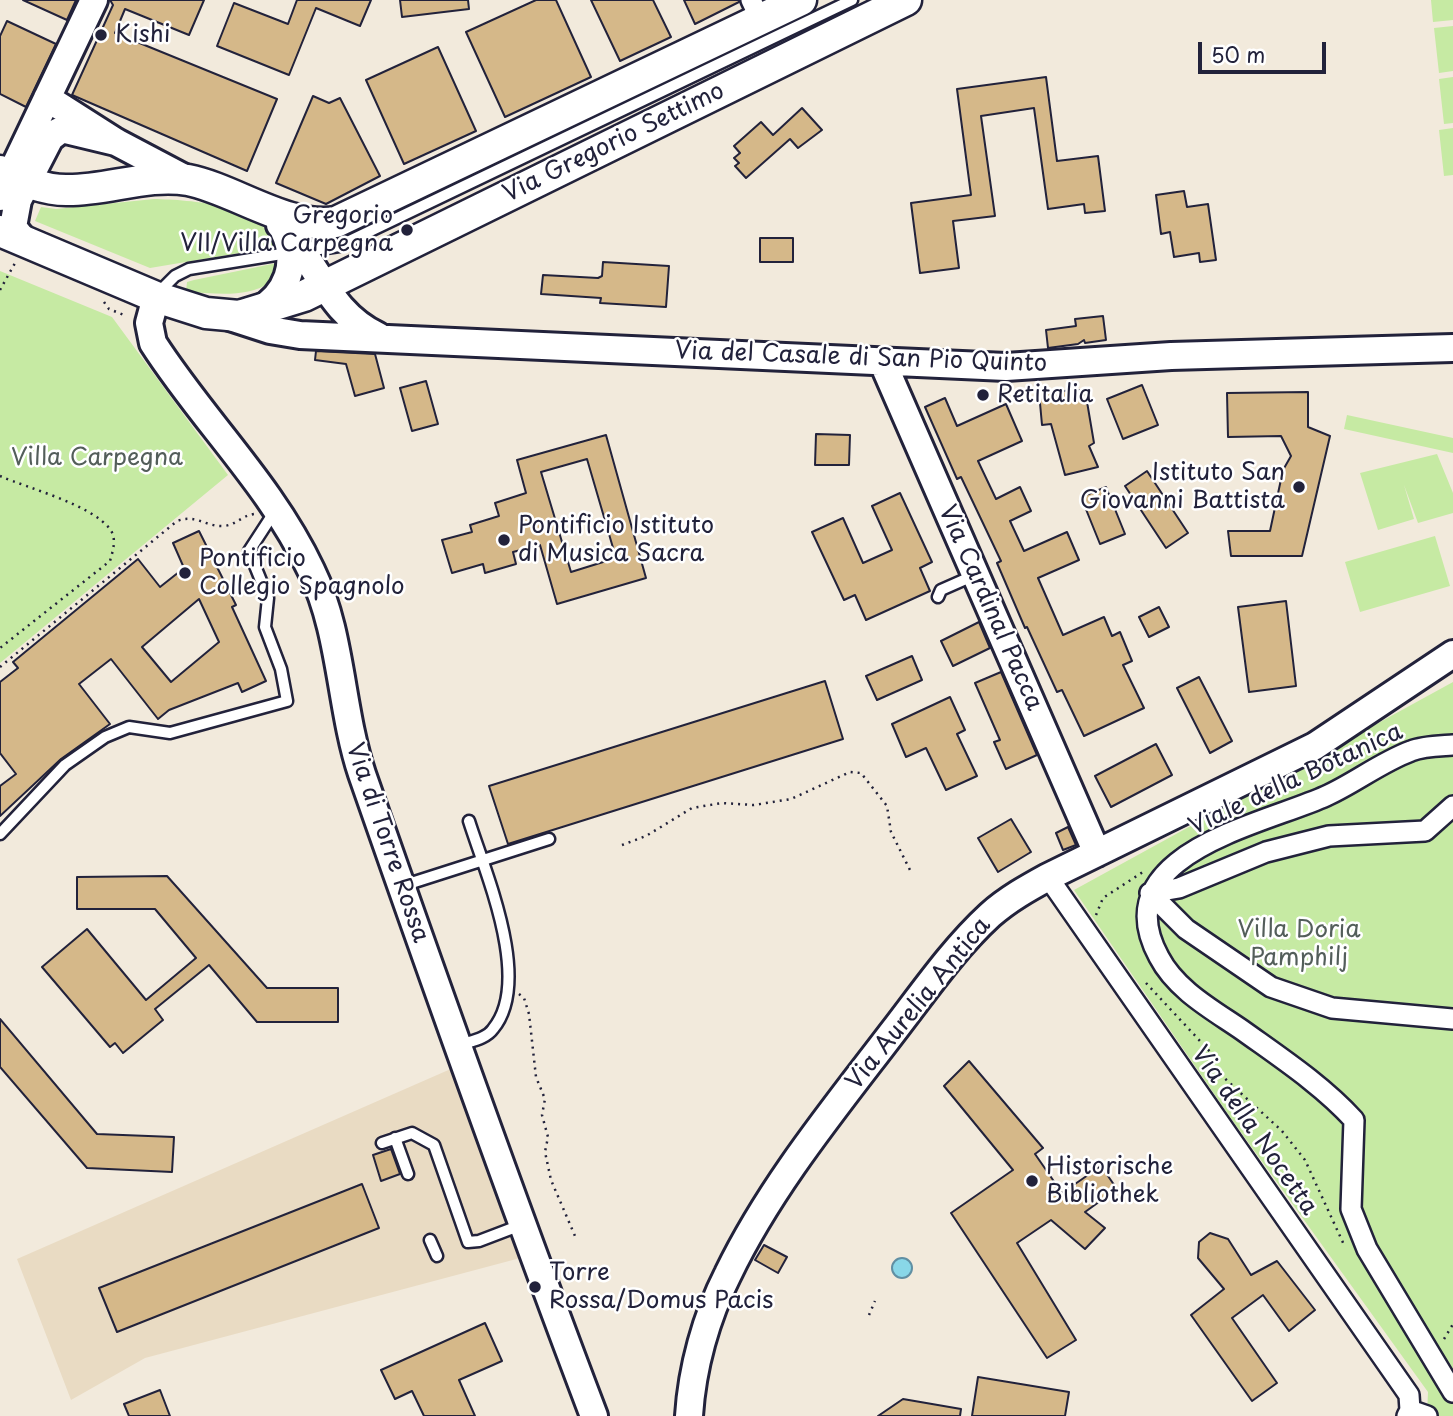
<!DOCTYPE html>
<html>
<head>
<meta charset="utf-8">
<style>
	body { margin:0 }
	#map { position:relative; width:1453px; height:1416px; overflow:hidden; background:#f2eadc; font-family:"Playpen Sans",sans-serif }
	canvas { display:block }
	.scale { position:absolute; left:1198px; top:42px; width:128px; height:32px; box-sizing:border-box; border:4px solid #22223b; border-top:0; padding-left:9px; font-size:21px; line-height:24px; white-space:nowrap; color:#22223b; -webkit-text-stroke:5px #fff; paint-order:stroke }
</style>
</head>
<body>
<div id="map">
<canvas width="1453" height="1416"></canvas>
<div class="scale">50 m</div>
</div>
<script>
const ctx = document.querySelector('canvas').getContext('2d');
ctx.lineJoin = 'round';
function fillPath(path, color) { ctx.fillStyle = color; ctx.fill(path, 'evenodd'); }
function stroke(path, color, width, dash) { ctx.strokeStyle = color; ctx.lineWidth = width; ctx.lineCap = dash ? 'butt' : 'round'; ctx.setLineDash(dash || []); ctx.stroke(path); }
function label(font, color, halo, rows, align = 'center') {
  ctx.font = font + ' "Playpen Sans",sans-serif'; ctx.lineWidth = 5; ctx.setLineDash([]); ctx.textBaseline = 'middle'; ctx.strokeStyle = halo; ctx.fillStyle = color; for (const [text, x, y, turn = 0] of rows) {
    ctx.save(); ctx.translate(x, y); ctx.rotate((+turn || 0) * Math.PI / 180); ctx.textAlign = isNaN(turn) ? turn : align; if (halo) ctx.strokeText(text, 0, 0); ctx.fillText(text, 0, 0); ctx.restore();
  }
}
fillPath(new Path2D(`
	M 453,1068 L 524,1257 L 145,1358 L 71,1400 L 17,1259 Z`), '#e9dbc3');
fillPath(new Path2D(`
	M 1431,0 L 1453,0 L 1453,20 L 1433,22 Z
	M 1453,26 L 1453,71 L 1439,73 L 1434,28 Z
	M 1453,77 L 1453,123 L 1444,124 L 1439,79 Z
	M 1453,128 L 1453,175 L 1444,176 L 1439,130 Z
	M 154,199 C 190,200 265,204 275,247 L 150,268 L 35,221 L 41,207 L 56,209 Z
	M 277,263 L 271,282 C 245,299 215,293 186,292 L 187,282 L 194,280 Z
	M 0,271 L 112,317 L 228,475 L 0,663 Z
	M 1347,415 L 1453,438 L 1453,453 L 1344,429 Z
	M 1437,454 L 1453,493 L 1453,513 L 1418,523 L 1404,485 L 1414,519 L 1378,530 L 1360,473 Z
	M 1435,536 L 1450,586 L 1360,612 L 1345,562 Z
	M 1453,682 L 1453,1416 L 1427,1416 L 1428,1392 L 1232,1120 L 1074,890 Z`), '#c6eaa3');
const water = new Path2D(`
	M892 1268a10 10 0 1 1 20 0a10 10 0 1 1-20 0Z`);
fillPath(water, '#89d7e8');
stroke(water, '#608fa3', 2);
const building = new Path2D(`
	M 23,0 L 76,0 L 67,20 Z
	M 110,0 L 204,0 L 189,35 L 125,9 L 115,33 L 277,99 L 247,171 L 72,95 L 113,5 Z
	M 297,0 L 371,0 L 360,26 L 316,8 L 289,75 L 217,46 L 234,3 L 288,24 Z
	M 400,0 L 468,0 L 469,9 L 402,17 Z
	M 536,0 L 556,0 L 591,77 L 505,117 L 466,32 Z
	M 591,0 L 653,0 L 671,37 L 620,61 Z
	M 684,0 L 739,0 L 739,2 L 695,24 Z
	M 7,21 L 56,44 L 26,107 L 0,94 L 0,36 Z
	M 438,47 L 476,131 L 404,164 L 366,80 Z
	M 1046,77 L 1057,161 L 1098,156 L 1105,211 L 1085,213 L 1084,204 L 1048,209 L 1034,108 L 981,116 L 995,216 L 953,221 L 959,268 L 920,273 L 911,203 L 971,195 L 957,89 Z
	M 313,96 L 329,103 L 340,98 L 380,176 L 326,204 L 276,183 Z
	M 802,108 L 822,130 L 798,148 L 790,139 L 746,178 L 735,166 L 739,163 L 734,158 L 740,153 L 734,146 L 761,122 L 773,135 Z
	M 1184,191 L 1187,207 L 1208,204 L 1216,260 L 1200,262 L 1199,253 L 1174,257 L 1170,232 L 1161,234 L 1156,195 Z
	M 760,238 L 793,238 L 793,262 L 760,262 Z
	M 603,262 L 669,266 L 666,307 L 600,303 L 601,298 L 541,294 L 543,275 L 598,278 L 602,276 Z
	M 1103,316 L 1106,340 L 1085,343 L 1084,340 L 1078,344 L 1048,348 L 1046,330 L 1076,326 L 1075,319 Z
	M 316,351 L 375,354 L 384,388 L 355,396 L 346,364 L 315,360 Z
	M 426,381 L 438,424 L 412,431 L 400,388 Z
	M 1142,385 L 1158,425 L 1123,439 L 1107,399 Z
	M 1085,390 L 1094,443 L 1089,446 L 1098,467 L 1065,475 L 1051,424 L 1042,425 L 1039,392 Z
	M 1308,392 L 1308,427 L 1330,436 L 1302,556 L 1231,556 L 1228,531 L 1270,531 L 1283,470 L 1291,456 L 1281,436 L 1228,437 L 1227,393 Z
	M 945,398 L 957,426 L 1006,404 L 1022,441 L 978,461 L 996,499 L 1020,487 L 1031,511 L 1010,521 L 1024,551 L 1067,532 L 1079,560 L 1038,578 L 1063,635 L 1104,617 L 1112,636 L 1120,632 L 1132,661 L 1123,665 L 1144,708 L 1084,736 L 1062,690 L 1057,692 L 1027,627 L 1025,628 L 997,563 L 1001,561 L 961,477 L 957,479 L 925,407 Z
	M 816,434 L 850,435 L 849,465 L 815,465 Z
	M 606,435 L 646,578 L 557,604 L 540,545 L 513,552 L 516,564 L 485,573 L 483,564 L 452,573 L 442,540 L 472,532 L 470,525 L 499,516 L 495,503 L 526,493 L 517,460 ZM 587,459 L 616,558 L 571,572 L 541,472 Z
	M 1147,471 L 1188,533 L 1166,548 L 1125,486 Z
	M 1106,487 L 1125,534 L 1100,544 L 1081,497 Z
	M 900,493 L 932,562 L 920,568 L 930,591 L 866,620 L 855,595 L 844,600 L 812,532 L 843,518 L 863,563 L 892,550 L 872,506 Z
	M 199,531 L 236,605 L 232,607 L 266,681 L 242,692 L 238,683 L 169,710 L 158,719 L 111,659 L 79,684 L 110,724 L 61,759 L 0,816 L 0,786 L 16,774 L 0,753 L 0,682 L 18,668 L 13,662 L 138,559 L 160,587 L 184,568 L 173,543 ZM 199,599 L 219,642 L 171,682 L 142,647 Z
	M 1286,601 L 1296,686 L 1249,692 L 1238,607 Z
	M 1159,607 L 1169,627 L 1149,637 L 1139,617 Z
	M 979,622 L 990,648 L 953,666 L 941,641 Z
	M 912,656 L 922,680 L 877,700 L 866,676 Z
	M 1001,672 L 1037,755 L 1006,769 L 994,742 L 1000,740 L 975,683 Z
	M 1199,677 L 1232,741 L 1210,753 L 1177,688 Z
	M 825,681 L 843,739 L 508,844 L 489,786 Z
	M 950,697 L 965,730 L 957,734 L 977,776 L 946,790 L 926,748 L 906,757 L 892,724 Z
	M 1156,744 L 1172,775 L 1111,807 L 1095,776 Z
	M 1011,819 L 1031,852 L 998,872 L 978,838 Z
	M 1068,827 L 1076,845 L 1063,850 L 1056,833 Z
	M 167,876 L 267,988 L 338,988 L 338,1022 L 257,1022 L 209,965 L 155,1009 L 163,1020 L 123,1053 L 115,1043 L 110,1047 L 42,967 L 87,929 L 146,1000 L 196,958 L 155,909 L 77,909 L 77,877 Z
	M 0,1019 L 97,1134 L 174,1137 L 172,1172 L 87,1168 L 0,1067 Z
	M 969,1061 L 1043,1148 L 1035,1154 L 1062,1193 L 1101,1166 L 1117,1189 L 1085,1212 L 1105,1228 L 1085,1249 L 1051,1220 L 1017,1243 L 1076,1340 L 1047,1358 L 951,1213 L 1013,1170 L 944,1086 Z
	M 391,1149 L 400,1174 L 381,1181 L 373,1155 Z
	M 362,1184 L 379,1228 L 117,1332 L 99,1288 Z
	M 1210,1233 L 1228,1239 L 1251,1275 L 1277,1261 L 1315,1310 L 1289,1331 L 1263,1295 L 1232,1318 L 1277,1383 L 1252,1401 L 1191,1315 L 1224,1289 L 1198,1258 L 1199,1242 Z
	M 764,1245 L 787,1257 L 778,1273 L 755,1260 Z
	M 485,1323 L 502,1361 L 459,1380 L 475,1416 L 424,1416 L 412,1391 L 395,1399 L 381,1370 Z
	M 978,1377 L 1069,1392 L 1065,1416 L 972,1416 Z
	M 160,1390 L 170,1416 L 129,1416 L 124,1404 Z
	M 903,1399 L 961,1409 L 960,1416 L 878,1416 Z`);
fillPath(building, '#d5b889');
stroke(building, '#22223b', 2);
const lane = new Path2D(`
	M 307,251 L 339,246 L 852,0
	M 159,292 L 175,276 L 189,269 L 288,253
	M 938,597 L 941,590 L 975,575
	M 0,834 L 65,765 L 105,737 L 129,727 L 170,733 L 287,701 L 281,669 L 265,627 L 268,598 L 249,551 L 275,511
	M 402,886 L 549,839
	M 460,1045 C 471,1041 486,1039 493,1029 C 533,981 485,872 469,821
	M 395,1138 L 408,1174
	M 382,1143 L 412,1133 L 434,1145 L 468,1242 L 479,1241 L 521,1225
	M 430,1240 L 437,1256`);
const street = new Path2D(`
	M 751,0 L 760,19
	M 1453,745 C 1440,746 1423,746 1411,751 C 1381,762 1355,783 1326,796 C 1262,825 1103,854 1159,957 C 1176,990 1213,1010 1242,1030 C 1281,1058 1322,1085 1354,1120 L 1351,1209 L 1367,1249 L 1453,1392
	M 1048,877 L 1409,1395 L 1410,1410 L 1407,1416
	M 1150,893 L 1186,929 L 1271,987 L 1332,1008 L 1453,1019
	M 1150,893 L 1179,888 L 1266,852 L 1329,836 L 1425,831 L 1453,806
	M 1410,1410 L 1427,1416`);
const secondary = new Path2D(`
	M 47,98 L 116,142 L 188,180
	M 0,197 L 94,0
	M 280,225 C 319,262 326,311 378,336
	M 25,242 L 13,227 L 18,200 L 50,138 L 59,131 L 66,130 L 116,142
	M 156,297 L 149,323 L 153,343 C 203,421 271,485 311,570 C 342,633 340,708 362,774 C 437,989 513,1203 594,1416
	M 258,311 C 287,294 299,263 284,231
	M 230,317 L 270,330 L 300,335 L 1006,367 L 1171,356 L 1453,348
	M 883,363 L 1097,853
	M 689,1416 C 692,1368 706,1317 728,1274 C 770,1187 834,1109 892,1033 C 923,993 953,949 990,915 C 1008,899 1028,888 1048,877 L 1315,746 L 1453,654`);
const primary = new Path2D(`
	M 0,171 C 21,180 43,190 66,190 C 106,191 148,173 188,180 C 234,189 288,230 336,222 L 801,0
	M 0,231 L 156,297 L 206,313 L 239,316 L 304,296 L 906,0`);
stroke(lane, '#22223b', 15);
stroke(street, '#22223b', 24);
stroke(secondary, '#22223b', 32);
stroke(primary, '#22223b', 35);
stroke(new Path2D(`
	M 0,290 L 15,263
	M 104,302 L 109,309 L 124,315
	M 0,476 C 30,489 90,504 110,529 C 117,539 113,550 110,561 L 0,648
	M 0,667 L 177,521 C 196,514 204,526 222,526 C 235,526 241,516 254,514
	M 622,845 L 646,836 L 692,808 L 722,803 L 754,805 L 791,799 L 850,772 L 861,773 L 887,806 L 891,832 L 910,870
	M 1096,915 L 1103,898 L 1146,870
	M 1146,983 L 1214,1056 L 1220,1074 L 1282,1131 L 1305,1160 L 1345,1247
	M 519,994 L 524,998 L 529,1014 L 536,1077 L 545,1099 L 542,1115 L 548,1137 L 545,1152 L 551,1180 L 575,1236
	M 869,1315 L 875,1301
	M 1444,1339 L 1453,1324`), '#22223b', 2.5, [2, 5]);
stroke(lane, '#fff', 10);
stroke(street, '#fff', 19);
stroke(secondary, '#fff', 26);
stroke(primary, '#fff', 30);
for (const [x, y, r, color] of [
	[101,35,7,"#22223b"],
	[407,230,7,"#22223b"],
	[983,395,7,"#22223b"],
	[1299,487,7,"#22223b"],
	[504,540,7,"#22223b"],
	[185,573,7,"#22223b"],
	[1032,1181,7,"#22223b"],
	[535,1287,7,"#22223b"]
]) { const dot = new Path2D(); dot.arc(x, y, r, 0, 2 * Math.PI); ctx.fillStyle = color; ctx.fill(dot); stroke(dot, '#fff', 2.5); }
label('24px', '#22223b', '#fff', [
	["Kishi",115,35],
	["Gregorio",393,216,"right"],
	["VII/Villa Carpegna",393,244,"right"],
	["Retitalia",997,395],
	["Istituto San",1285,473,"right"],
	["Giovanni Battista",1285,501,"right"],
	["Pontificio Istituto",518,526],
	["di Musica Sacra",518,554],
	["Pontificio",199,559],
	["Collegio Spagnolo",199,587],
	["Historische",1046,1167],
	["Bibliothek",1046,1195],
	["Torre",549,1273],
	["Rossa/Domus Pacis",549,1301]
], 'left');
label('24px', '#22223b', '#fff', [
	["Via Gregorio Settimo",614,143,-26],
	["Via del Casale di San Pio Quinto",861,358,2],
	["Via Cardinal Pacca",990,608,66],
	["Viale della Botanica",1296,780,-25],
	["Via di Torre Rossa",387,843,71],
	["Via Aurelia Antica",919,1004,-51],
	["Via della Nocetta",1254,1131,55]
]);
label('24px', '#535e5a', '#fff', [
	["Villa Carpegna",97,458],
	["Villa Doria",1299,930],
	["Pamphilj",1299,958]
]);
</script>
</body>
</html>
